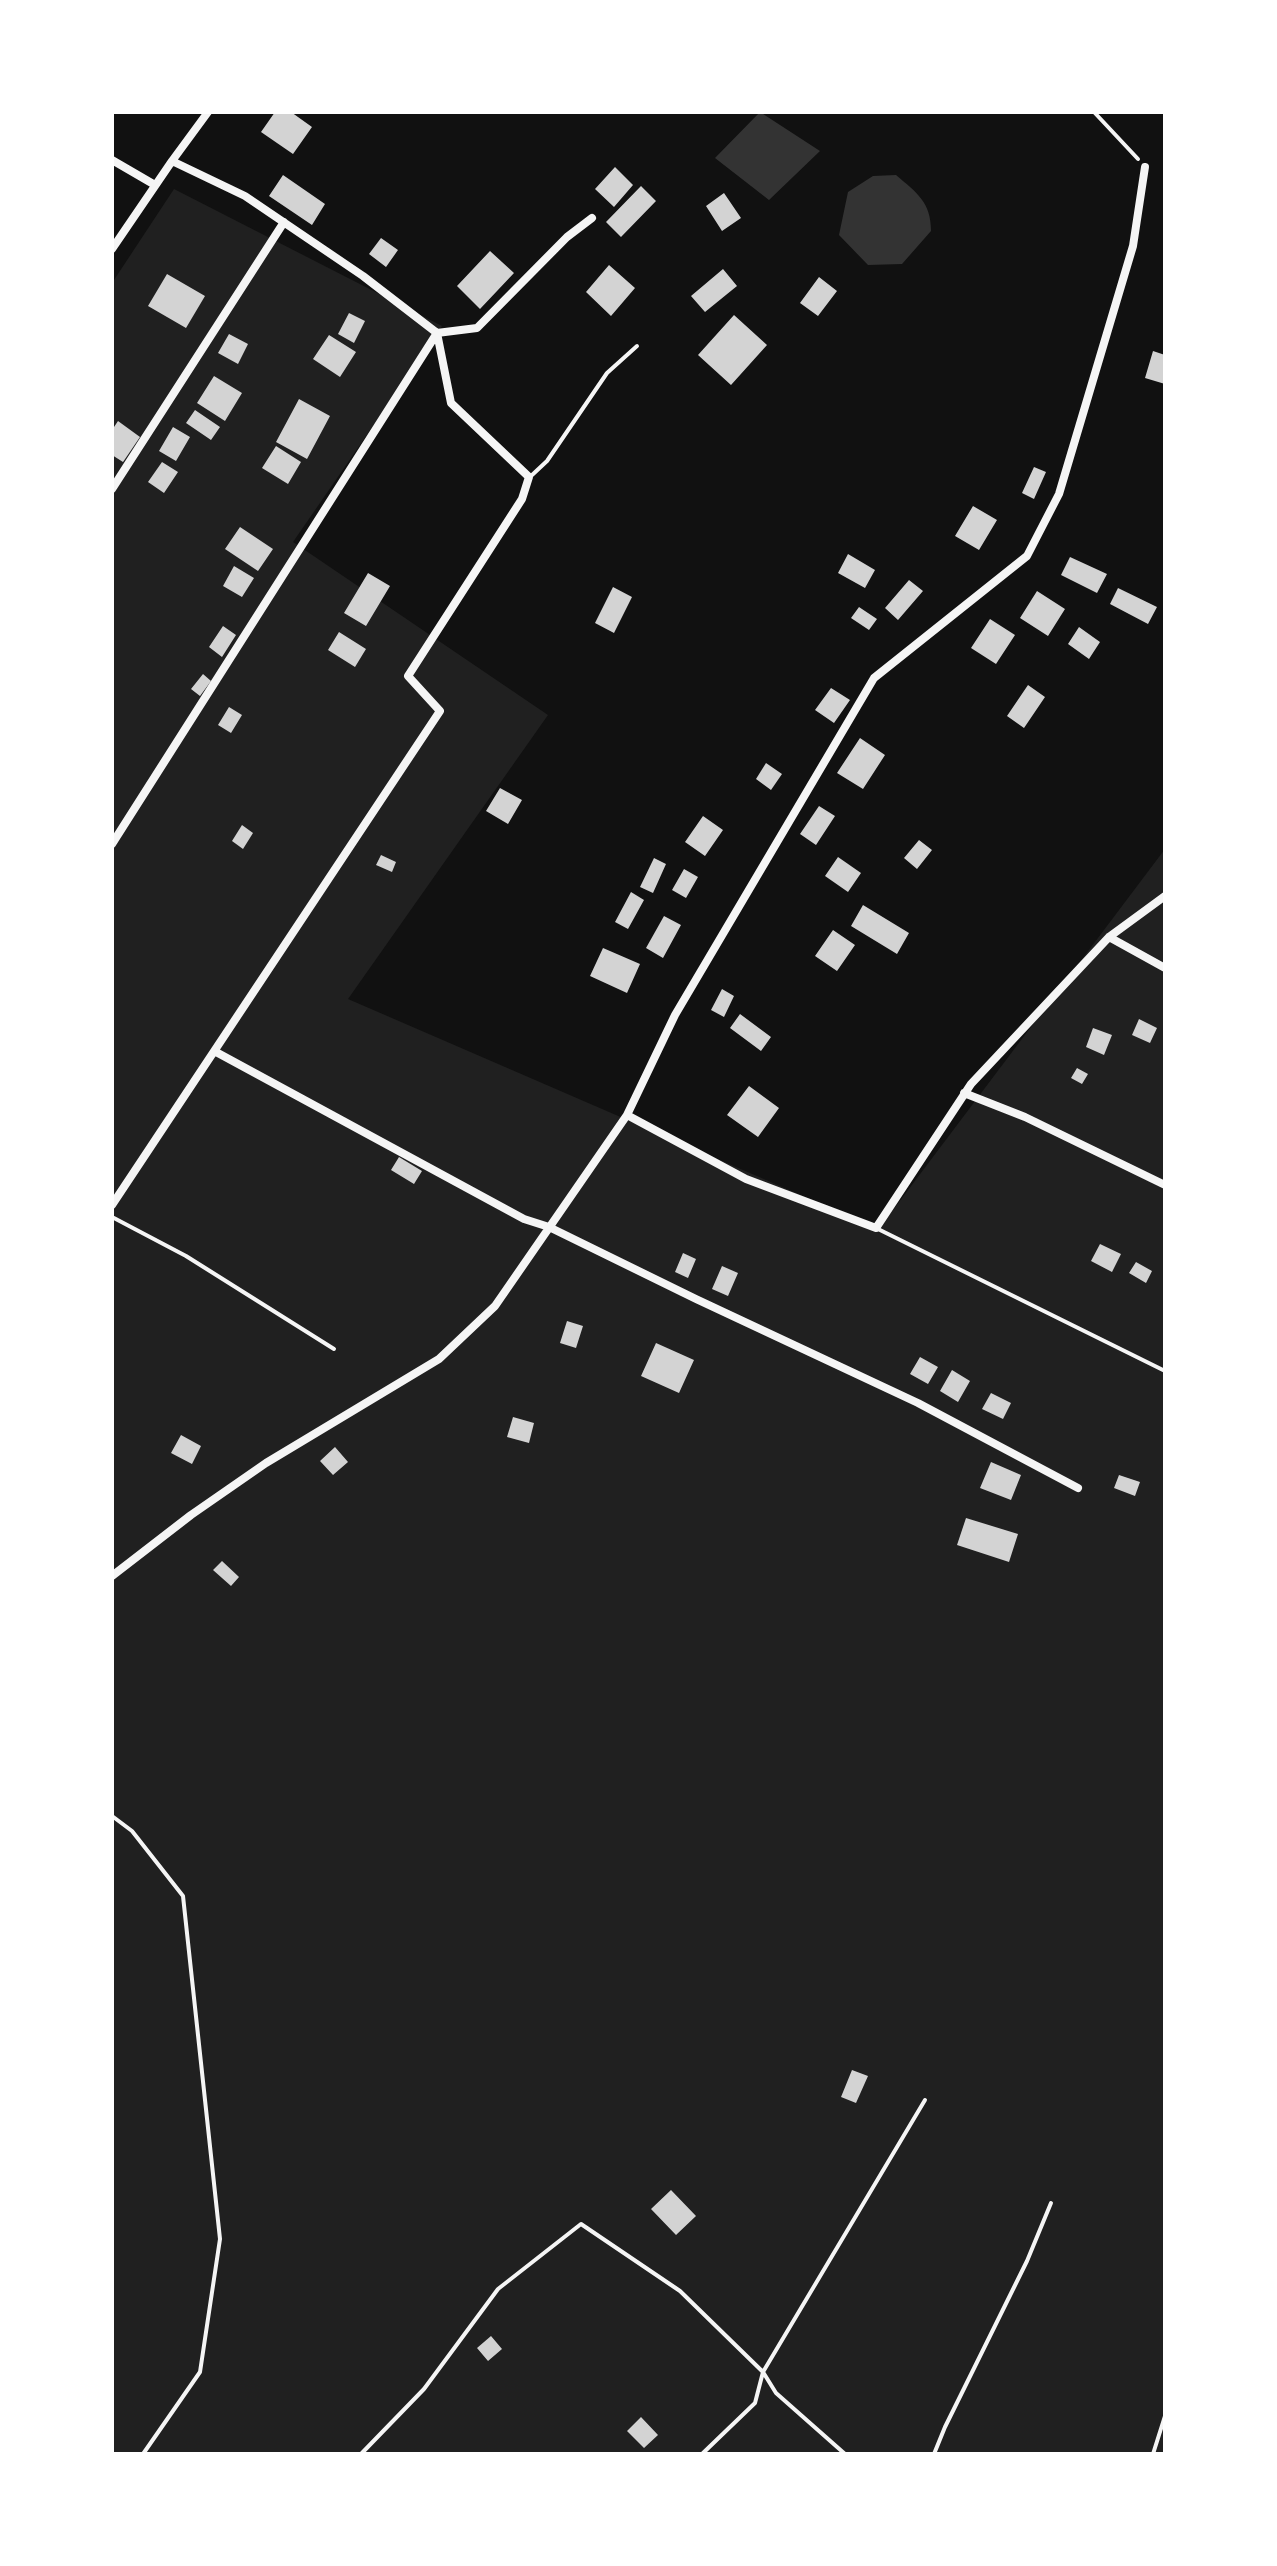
<!DOCTYPE html>
<html>
<head>
<meta charset="utf-8">
<style>
	body { margin:0 }
	#map { position:relative; width:1277px; height:2566px; overflow:hidden; background:#111; font-family:"DM Sans",sans-serif }
	canvas { display:block }
	.frame { position:absolute; inset:0; border:114px solid #fff; pointer-events:none }
</style>
</head>
<body>
<div id="map">
<canvas width="1277" height="2566"></canvas>
<div class="frame"></div>
</div>
<script>
const ctx = document.querySelector('canvas').getContext('2d');
ctx.lineJoin = 'round';
function fillPath(path, color) { ctx.fillStyle = color; ctx.fill(path, 'evenodd'); }
function stroke(path, color, width, dash) { ctx.strokeStyle = color; ctx.lineWidth = width; ctx.lineCap = dash ? 'butt' : 'round'; ctx.setLineDash(dash || []); ctx.stroke(path); }
fillPath(new Path2D(`
	M 174,189 L 442,326 L 293,542 L 548,715 L 348,999 L 870,1225 L 890,1214 L 1165,849 L 1165,2454 L 112,2454 L 112,283 Z`), '#202020');
fillPath(new Path2D(`
	M 760,112 L 820,151 L 769,200 L 715,158 Z
	M 896,175 C 917,193 931,202 931,231 L 902,264 L 868,265 L 839,235 L 848,192 L 873,176 Z`), '#333');
fillPath(new Path2D(`
	M 275,112 L 291,112 L 312,127 L 293,154 L 261,132 Z
	M 615,167 L 633,185 L 614,207 L 595,189 Z
	M 283,175 L 325,204 L 312,225 L 269,196 Z
	M 641,186 L 656,201 L 621,237 L 606,222 Z
	M 724,193 L 741,218 L 722,231 L 706,206 Z
	M 381,238 L 398,250 L 386,267 L 369,254 Z
	M 490,251 L 514,273 L 480,309 L 457,286 Z
	M 609,265 L 635,288 L 611,316 L 586,292 Z
	M 723,269 L 737,286 L 705,312 L 691,296 Z
	M 167,274 L 205,296 L 186,328 L 148,306 Z
	M 819,277 L 837,291 L 818,316 L 800,303 Z
	M 349,313 L 365,321 L 354,343 L 338,334 Z
	M 734,315 L 767,345 L 731,385 L 698,355 Z
	M 229,334 L 248,344 L 238,364 L 218,353 Z
	M 329,335 L 356,352 L 340,377 L 313,359 Z
	M 1153,351 L 1165,355 L 1165,384 L 1145,378 Z
	M 214,376 L 242,393 L 225,421 L 197,403 Z
	M 299,399 L 330,416 L 307,459 L 276,442 Z
	M 195,410 L 220,427 L 211,440 L 186,423 Z
	M 118,421 L 140,437 L 123,462 L 112,455 L 112,430 Z
	M 173,427 L 190,437 L 176,461 L 159,451 Z
	M 276,446 L 301,462 L 288,484 L 262,468 Z
	M 162,462 L 178,472 L 164,493 L 148,482 Z
	M 1034,467 L 1046,472 L 1034,499 L 1022,493 Z
	M 973,506 L 997,520 L 979,550 L 955,536 Z
	M 240,527 L 273,549 L 258,571 L 225,549 Z
	M 848,554 L 875,570 L 865,588 L 838,573 Z
	M 1070,557 L 1107,574 L 1097,593 L 1061,575 Z
	M 234,566 L 254,578 L 242,597 L 223,586 Z
	M 368,573 L 390,586 L 366,626 L 344,613 Z
	M 909,580 L 923,591 L 898,620 L 885,608 Z
	M 613,587 L 632,597 L 614,633 L 595,623 Z
	M 1118,588 L 1157,607 L 1148,624 L 1110,604 Z
	M 1037,591 L 1065,609 L 1048,636 L 1020,618 Z
	M 859,607 L 877,619 L 869,630 L 851,618 Z
	M 990,619 L 1015,635 L 996,664 L 971,648 Z
	M 223,626 L 236,635 L 222,657 L 209,647 Z
	M 1079,627 L 1100,642 L 1089,659 L 1068,644 Z
	M 339,632 L 366,649 L 355,667 L 328,650 Z
	M 203,674 L 211,681 L 200,696 L 191,689 Z
	M 1028,685 L 1045,697 L 1024,728 L 1007,716 Z
	M 831,688 L 850,700 L 834,723 L 815,710 Z
	M 229,707 L 242,715 L 231,733 L 218,725 Z
	M 860,738 L 885,755 L 863,789 L 837,773 Z
	M 766,763 L 782,774 L 771,790 L 756,779 Z
	M 500,788 L 522,800 L 508,824 L 486,811 Z
	M 819,806 L 835,816 L 816,845 L 800,834 Z
	M 703,816 L 723,830 L 705,856 L 685,842 Z
	M 242,825 L 253,833 L 243,849 L 232,841 Z
	M 919,840 L 932,850 L 917,869 L 904,858 Z
	M 381,855 L 396,862 L 392,872 L 376,865 Z
	M 838,857 L 861,873 L 848,892 L 825,876 Z
	M 654,858 L 666,864 L 653,893 L 640,887 Z
	M 684,869 L 698,877 L 686,898 L 672,890 Z
	M 631,892 L 644,900 L 628,929 L 615,922 Z
	M 863,905 L 909,933 L 897,954 L 851,926 Z
	M 664,916 L 681,925 L 663,958 L 646,948 Z
	M 833,930 L 855,945 L 837,971 L 815,956 Z
	M 603,948 L 640,964 L 627,993 L 590,976 Z
	M 722,989 L 734,996 L 724,1017 L 711,1010 Z
	M 740,1014 L 771,1037 L 761,1051 L 730,1028 Z
	M 1139,1019 L 1157,1028 L 1150,1043 L 1132,1035 Z
	M 1093,1028 L 1112,1035 L 1104,1055 L 1086,1047 Z
	M 1077,1068 L 1088,1074 L 1082,1084 L 1071,1078 Z
	M 749,1086 L 779,1108 L 758,1137 L 727,1115 Z
	M 399,1157 L 422,1171 L 414,1184 L 391,1170 Z
	M 1100,1244 L 1121,1254 L 1112,1272 L 1091,1261 Z
	M 683,1253 L 696,1259 L 688,1278 L 675,1272 Z
	M 1136,1262 L 1152,1271 L 1146,1283 L 1129,1273 Z
	M 722,1266 L 738,1273 L 728,1296 L 712,1289 Z
	M 567,1321 L 583,1326 L 576,1348 L 560,1343 Z
	M 656,1343 L 694,1360 L 679,1393 L 641,1376 Z
	M 920,1357 L 938,1367 L 928,1384 L 910,1374 Z
	M 952,1370 L 970,1381 L 958,1402 L 940,1391 Z
	M 991,1393 L 1011,1403 L 1003,1419 L 982,1409 Z
	M 513,1417 L 534,1423 L 529,1443 L 507,1437 Z
	M 181,1435 L 201,1446 L 192,1464 L 171,1453 Z
	M 335,1447 L 348,1462 L 333,1475 L 320,1461 Z
	M 991,1462 L 1021,1475 L 1011,1500 L 980,1488 Z
	M 1119,1475 L 1140,1482 L 1135,1496 L 1114,1488 Z
	M 966,1518 L 1018,1534 L 1009,1562 L 957,1545 Z
	M 222,1561 L 239,1577 L 231,1586 L 213,1570 Z
	M 852,2070 L 868,2076 L 856,2103 L 841,2097 Z
	M 671,2190 L 696,2216 L 676,2235 L 651,2209 Z
	M 491,2336 L 502,2349 L 488,2361 L 477,2348 Z
	M 641,2417 L 658,2435 L 644,2448 L 627,2431 Z`), '#d3d3d3');
stroke(new Path2D(`
	M 1094,112 L 1138,159`), '#f5f5f5', 4);
stroke(new Path2D(`
	M 531,476 L 547,461 L 607,373 L 637,346
	M 112,1217 L 186,1256 L 334,1349
	M 878,1229 L 1165,1371
	M 112,1816 L 132,1831 L 183,1896 L 220,2239 L 200,2372 L 143,2454
	M 763,2372 L 776,2393 L 845,2454
	M 361,2454 L 424,2389 L 498,2289 L 581,2224 L 680,2291 L 763,2372 L 925,2100
	M 702,2454 L 755,2403 L 763,2372
	M 934,2454 L 945,2427 L 1027,2261 L 1051,2203
	M 1153,2454 L 1165,2416`), '#f5f5f5', 4);
stroke(new Path2D(`
	M 112,160 L 155,185
	M 172,161 L 208,112
	M 112,249 L 172,161 L 245,196 L 363,276 L 437,333 L 451,403 L 529,477 L 522,499 L 408,676 L 440,711 L 112,1205
	M 112,489 L 284,222
	M 112,844 L 437,333 L 477,328 L 567,237 L 592,218
	M 1109,937 L 1165,968
	M 216,1052 L 524,1219 L 549,1227 L 696,1299 L 918,1403 L 1078,1488
	M 964,1093 L 1025,1117 L 1165,1185
	M 627,1115 L 746,1179 L 876,1228 L 971,1084 L 1109,937 L 1165,896
	M 112,1576 L 191,1515 L 266,1463 L 439,1359 L 495,1306 L 627,1115 L 675,1015 L 874,678 L 1027,556 L 1059,494 L 1133,246 L 1145,167`), '#f5f5f5', 8);
</script>
</body>
</html>
